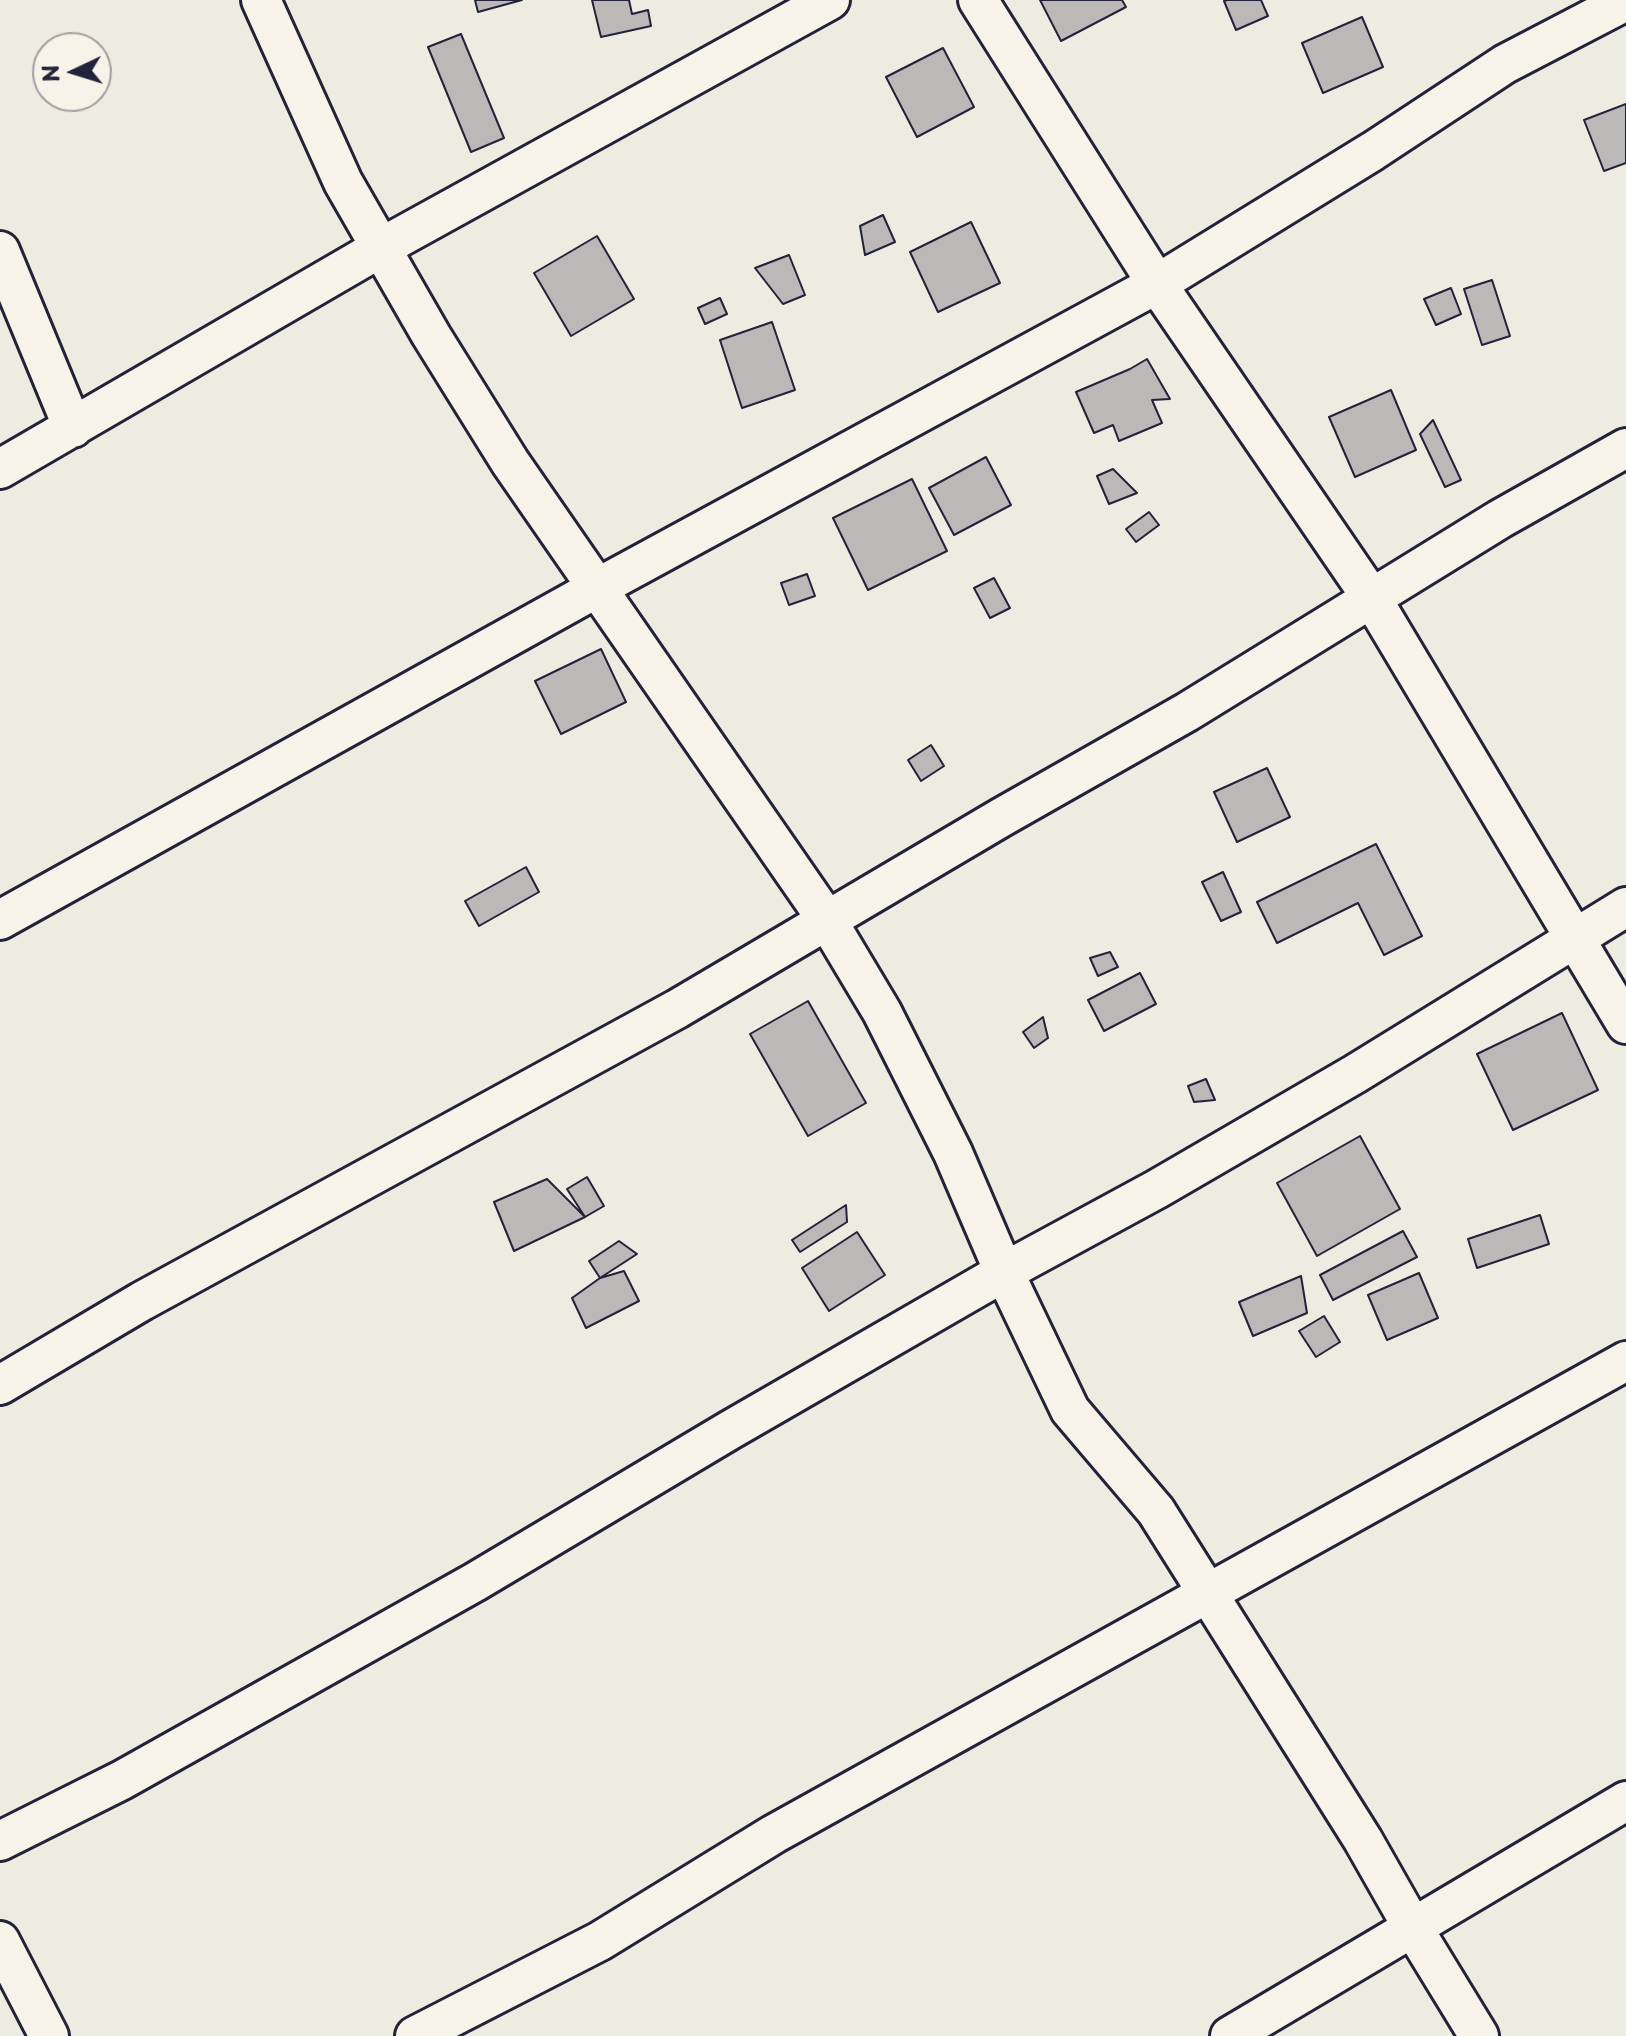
<!DOCTYPE html>
<html>
<head>
<meta charset="utf-8">
<style>
	body { margin:0 }
	#map { position:relative; width:1626px; height:2036px; overflow:hidden; background:#eeebe1; font-family:"Playpen Sans",sans-serif }
	canvas { display:block }
	.north { position:absolute; left:32px; top:32px; width:80px; height:80px; box-sizing:border-box; background:#f7f3e8; border:2px solid #a29fa3; border-radius:50%; rotate:266deg; font-size:22px; font-weight:700; line-height:32px; text-align:center; color:#22223b }
	.north::after { content:''; display:block; margin:auto; width:28px; height:36px; background:#22223b; clip-path:polygon(50% 0,100% 100%,50% 72%,0 100%) }
</style>
</head>
<body>
<div id="map">
<canvas width="1626" height="2036"></canvas>
<div class="north">N</div>
</div>
<script>
const ctx = document.querySelector('canvas').getContext('2d');
ctx.lineJoin = 'round';
function fillPath(path, color) { ctx.fillStyle = color; ctx.fill(path, 'evenodd'); }
function stroke(path, color, width, dash) { ctx.strokeStyle = color; ctx.lineWidth = width; ctx.lineCap = dash ? 'butt' : 'round'; ctx.setLineDash(dash || []); ctx.stroke(path); }
const building = new Path2D(`
	M 475,0 L 522,0 L 478,12 Z
	M 592,0 L 629,0 L 632,14 L 648,10 L 651,26 L 601,37 Z
	M 1040,0 L 1122,0 L 1126,7 L 1061,41 Z
	M 1227,0 L 1261,0 L 1268,16 L 1236,30 L 1224,1 Z
	M 1362,17 L 1383,67 L 1323,93 L 1302,43 Z
	M 461,34 L 504,138 L 471,152 L 428,47 Z
	M 943,48 L 974,107 L 917,137 L 886,77 Z
	M 1626,104 L 1626,163 L 1604,171 L 1584,120 Z
	M 883,215 L 895,242 L 865,255 L 860,226 Z
	M 971,222 L 1000,283 L 938,312 L 910,252 Z
	M 597,236 L 634,299 L 571,336 L 534,273 Z
	M 789,255 L 805,295 L 783,304 L 755,268 Z
	M 1492,280 L 1510,336 L 1482,345 L 1464,289 Z
	M 1451,288 L 1461,314 L 1436,325 L 1424,299 Z
	M 720,298 L 727,314 L 705,324 L 698,308 Z
	M 772,322 L 795,390 L 742,408 L 720,340 Z
	M 1147,359 L 1170,399 L 1152,400 L 1162,423 L 1119,441 L 1113,425 L 1094,433 L 1076,392 L 1130,369 Z
	M 1391,390 L 1416,450 L 1355,477 L 1329,417 Z
	M 1433,420 L 1461,480 L 1445,487 L 1420,434 Z
	M 986,457 L 1011,505 L 954,535 L 929,488 Z
	M 1113,469 L 1137,493 L 1109,504 L 1097,476 Z
	M 912,479 L 947,551 L 868,590 L 833,518 Z
	M 1149,512 L 1159,525 L 1136,542 L 1126,529 Z
	M 807,574 L 815,596 L 789,605 L 781,583 Z
	M 994,578 L 1010,608 L 990,618 L 974,588 Z
	M 601,649 L 626,702 L 561,734 L 535,681 Z
	M 931,745 L 944,766 L 921,781 L 908,760 Z
	M 1267,768 L 1290,817 L 1237,842 L 1214,792 Z
	M 1376,844 L 1422,936 L 1384,955 L 1358,903 L 1277,943 L 1257,902 Z
	M 526,867 L 539,892 L 479,926 L 465,901 Z
	M 1223,872 L 1241,912 L 1221,921 L 1202,882 Z
	M 1110,952 L 1118,967 L 1098,976 L 1090,958 Z
	M 1140,973 L 1156,1004 L 1104,1031 L 1088,1000 Z
	M 808,1001 L 866,1103 L 808,1136 L 750,1034 Z
	M 1562,1013 L 1598,1090 L 1513,1130 L 1477,1054 Z
	M 1043,1017 L 1048,1038 L 1034,1048 L 1023,1032 Z
	M 1206,1079 L 1215,1100 L 1194,1102 L 1188,1086 Z
	M 1360,1136 L 1400,1209 L 1317,1256 L 1277,1183 Z
	M 587,1177 L 604,1206 L 585,1217 L 567,1189 Z
	M 547,1179 L 585,1217 L 514,1251 L 494,1202 Z
	M 846,1205 L 847,1222 L 800,1252 L 792,1240 Z
	M 1540,1215 L 1549,1244 L 1477,1268 L 1468,1239 Z
	M 1403,1231 L 1417,1257 L 1333,1300 L 1320,1275 Z
	M 857,1232 L 885,1275 L 829,1311 L 802,1268 Z
	M 619,1241 L 637,1254 L 600,1278 L 589,1261 Z
	M 624,1271 L 639,1301 L 586,1328 L 572,1298 L 600,1278 Z
	M 1419,1273 L 1438,1318 L 1387,1340 L 1368,1295 Z
	M 1301,1276 L 1307,1313 L 1253,1336 L 1239,1302 Z
	M 1324,1316 L 1340,1342 L 1316,1357 L 1299,1331 Z`);
fillPath(building, '#bbb8b7');
stroke(building, '#22223b', 2);
const minor = new Path2D(`
	M 261,0 L 343,182 L 431,335 L 510,462 L 827,920 L 882,1012 L 953,1153 L 1004,1272 L 1070,1410 L 1156,1511 L 1363,1840 L 1413,1928 L 1479,2036
	M 978,0 L 1157,284 L 1371,597 L 1626,1024
	M 0,251 L 73,428
	M 0,469 L 382,247 L 830,0
	M 0,920 L 597,588 L 1157,284 L 1373,151 L 1505,64 L 1626,1
	M 0,1385 L 142,1301 L 677,1009 L 1002,817 L 1187,712 L 1500,519 L 1626,448
	M 0,1841 L 122,1780 L 475,1582 L 730,1430 L 1004,1272 L 1157,1189 L 1355,1074 L 1626,907
	M 0,1941 L 49,2036
	M 415,2036 L 600,1941 L 774,1834 L 1626,1361
	M 1230,2036 L 1626,1801`);
stroke(minor, '#22223b', 44);
stroke(minor, '#f7f3e8', 38);
</script>
</body>
</html>
